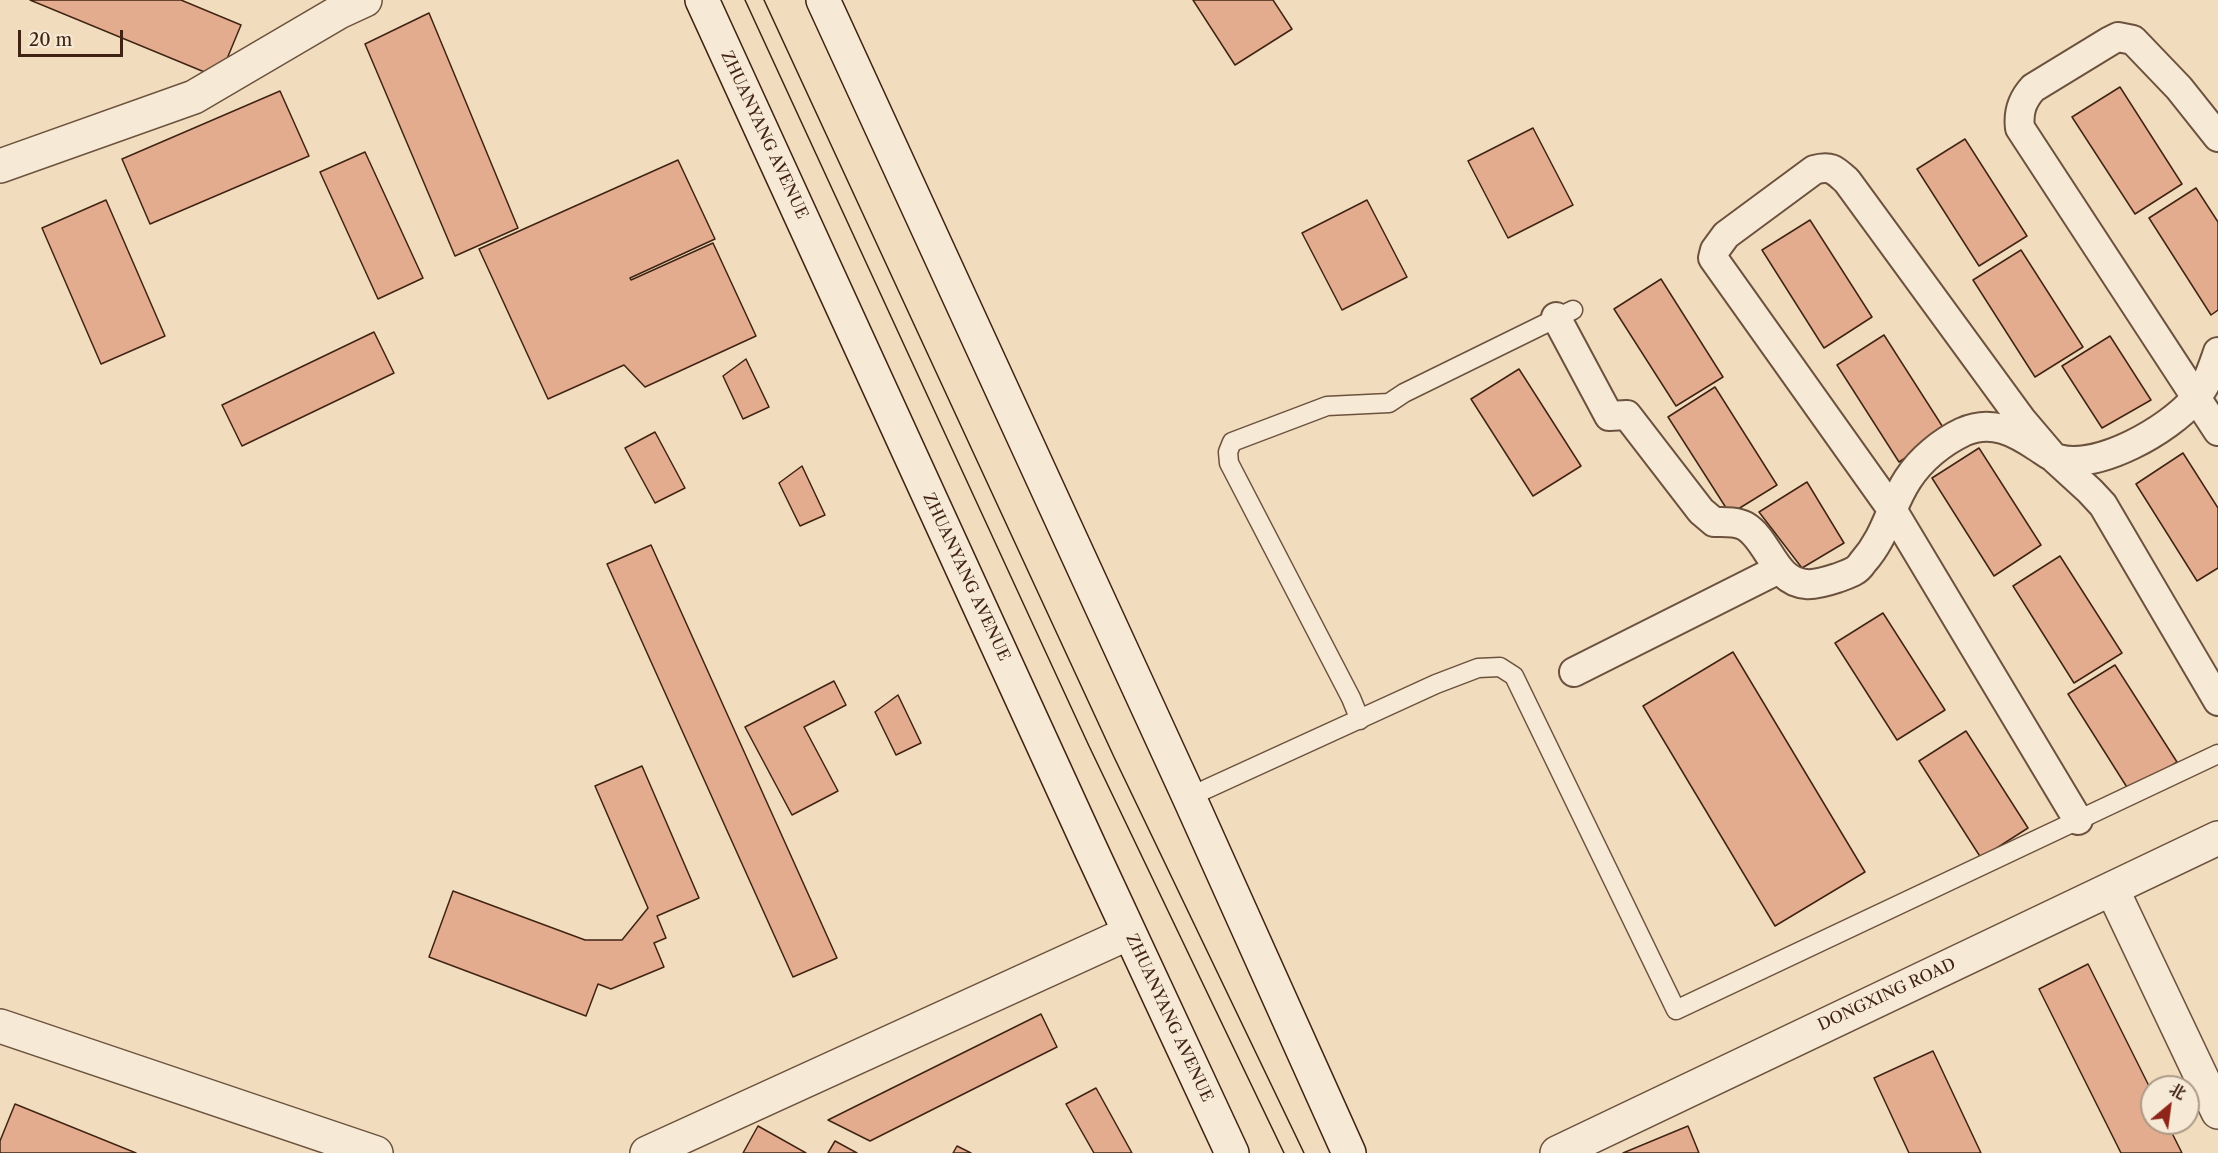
<!DOCTYPE html>
<html>
<head>
<meta charset="utf-8">
<style>
	body { margin:0 }
	#map { position:relative; width:2218px; height:1153px; overflow:hidden; background:#f1ddbe; font-family:"Libre Caslon Text","Noto Serif SC",serif }
	canvas { display:block }
	.north { position:absolute; left:2140px; top:1075px; width:60px; height:60px; box-sizing:border-box; background:#f6e9d5; border:2px solid #ad9a87; border-radius:50%; rotate:29deg; font-size:16px; font-weight:700; line-height:24px; text-align:center; color:#402313 }
	.north::after { content:''; display:block; margin:auto; width:21px; height:27px; background:#8f2418; clip-path:polygon(50% 0,100% 100%,50% 72%,0 100%) }
	.scale { position:absolute; left:18px; top:30px; width:105px; height:27px; box-sizing:border-box; border:3px solid #402313; border-top:0; padding-left:8px; font-size:18px; line-height:21px; white-space:nowrap; color:#402313; -webkit-text-stroke:4px #f6e9d5; paint-order:stroke }
</style>
</head>
<body>
<div id="map">
<canvas width="2218" height="1153"></canvas>
<div class="north">北</div>
<div class="scale">20 m</div>
</div>
<script>
const ctx = document.querySelector('canvas').getContext('2d');
ctx.lineJoin = 'round';
function fillPath(path, color) { ctx.fillStyle = color; ctx.fill(path, 'evenodd'); }
function stroke(path, color, width, dash) { ctx.strokeStyle = color; ctx.lineWidth = width; ctx.lineCap = dash ? 'butt' : 'round'; ctx.setLineDash(dash || []); ctx.stroke(path); }
function label(font, color, halo, rows, align = 'center') {
  ctx.font = font + ' "Libre Caslon Text",serif'; ctx.lineWidth = 6; ctx.setLineDash([]); ctx.textBaseline = 'middle'; ctx.strokeStyle = halo; ctx.fillStyle = color; for (const [text, x, y, turn = 0] of rows) {
    ctx.save(); ctx.translate(x, y); ctx.rotate((+turn || 0) * Math.PI / 180); ctx.textAlign = isNaN(turn) ? turn : align; if (halo) ctx.strokeText(text, 0, 0); ctx.fillText(text, 0, 0); ctx.restore();
  }
}
const building = new Path2D(`
	M 30,0 L 181,0 L 241,25 L 219,78 Z
	M 1193,0 L 1273,0 L 1292,29 L 1235,65 Z
	M 429,13 L 518,228 L 455,256 L 365,44 Z
	M 2120,87 L 2182,184 L 2135,214 L 2072,117 Z
	M 280,91 L 309,156 L 150,224 L 122,159 Z
	M 1533,128 L 1573,205 L 1508,238 L 1468,161 Z
	M 1965,139 L 2027,236 L 1979,266 L 1917,169 Z
	M 365,152 L 423,278 L 378,299 L 320,172 Z
	M 678,160 L 715,239 L 630,278 L 631,280 L 713,243 L 756,336 L 645,387 L 624,365 L 548,399 L 479,249 Z
	M 2196,188 L 2218,222 L 2218,310 L 2211,315 L 2149,218 Z
	M 106,200 L 165,336 L 101,364 L 42,228 Z
	M 1367,200 L 1407,277 L 1342,310 L 1302,233 Z
	M 1810,220 L 1872,317 L 1824,348 L 1762,250 Z
	M 2021,250 L 2083,347 L 2035,377 L 1973,280 Z
	M 1661,279 L 1723,377 L 1676,406 L 1614,309 Z
	M 374,332 L 394,373 L 242,446 L 222,405 Z
	M 1884,335 L 1946,432 L 1899,462 L 1837,365 Z
	M 2110,336 L 2151,400 L 2102,428 L 2062,366 Z
	M 746,359 L 769,407 L 743,419 L 723,376 Z
	M 1519,369 L 1581,466 L 1533,496 L 1471,399 Z
	M 1715,387 L 1777,485 L 1730,514 L 1668,417 Z
	M 655,432 L 685,488 L 655,503 L 625,448 Z
	M 1979,448 L 2041,545 L 1994,576 L 1932,478 Z
	M 2183,453 L 2218,508 L 2218,568 L 2197,581 L 2136,484 Z
	M 802,466 L 825,515 L 800,526 L 779,483 Z
	M 1807,482 L 1844,543 L 1802,568 L 1759,512 Z
	M 651,545 L 837,958 L 793,977 L 607,564 Z
	M 2060,556 L 2122,653 L 2074,683 L 2013,586 Z
	M 1883,613 L 1945,710 L 1897,740 L 1835,643 Z
	M 1733,652 L 1865,872 L 1775,926 L 1643,706 Z
	M 2115,665 L 2177,762 L 2130,792 L 2068,694 Z
	M 834,681 L 846,705 L 804,727 L 838,791 L 792,815 L 745,727 Z
	M 898,695 L 921,743 L 896,755 L 875,712 Z
	M 1966,731 L 2028,828 L 1981,858 L 1919,761 Z
	M 642,766 L 699,898 L 657,916 L 666,938 L 654,943 L 664,967 L 611,989 L 598,984 L 586,1016 L 429,957 L 453,891 L 585,940 L 622,940 L 648,908 L 595,786 Z
	M 2088,964 L 2152,1092 L 2152,1123 L 2167,1123 L 2182,1153 L 2121,1153 L 2039,989 Z
	M 1041,1014 L 1057,1047 L 870,1141 L 828,1120 Z
	M 1933,1051 L 1981,1153 L 1909,1153 L 1874,1078 Z
	M 1096,1088 L 1132,1153 L 1094,1153 L 1066,1104 Z
	M 15,1104 L 136,1153 L 0,1153 L 0,1141 Z
	M 758,1126 L 806,1153 L 743,1153 Z
	M 1688,1126 L 1699,1153 L 1623,1153 Z
	M 835,1141 L 857,1153 L 828,1153 Z
	M 957,1146 L 971,1153 L 953,1153 Z`);
fillPath(building, '#e4ac8e');
stroke(building, '#402313', 1.5);
const service = new Path2D(`
	M 1360,720 L 1351,698 L 1229,463 L 1228,452 L 1232,442 L 1327,406 L 1389,403 L 1404,393 L 1573,310
	M 1189,797 L 1436,684 L 1478,668 L 1500,667 L 1514,676 L 1676,1010 L 2218,754`);
const pedestrian = new Path2D(`
	M 2218,137 L 2179,88 L 2133,40 L 2118,37 L 2110,41 L 2033,88 C 2022,100 2018,112 2020,128 L 2218,431
	M 1556,317 L 1609,416 L 1627,415 L 1701,511 L 1714,522 C 1723,522 1736,521 1745,526 C 1769,540 1774,582 1806,584 C 1815,585 1828,581 1837,578 C 1842,576 1849,574 1854,571 C 1858,569 1861,565 1863,562 C 1887,535 1890,506 1908,479 C 1921,459 1942,442 1963,432 C 1992,419 2015,432 2039,448 C 2045,452 2051,457 2058,459 C 2099,470 2168,430 2194,400 C 2207,386 2212,369 2218,352
	M 1574,672 L 1779,569
	M 2078,820 L 1893,511 L 1713,258 L 1715,250 L 1726,235 L 1814,170 C 1831,165 1835,170 1847,181 L 2021,419 L 2055,459 L 2090,491 L 2103,505 L 2218,701`);
const minor = new Path2D(`
	M 0,166 L 194,97 L 339,12 L 365,0
	M 2112,889 L 2218,1112
	M 0,1026 L 376,1153
	M 647,1153 L 1129,933
	M 1557,1153 L 2218,838`);
const secondary = new Path2D(`
	M 702,0 L 1092,852 L 1232,1153
	M 823,0 L 1189,797 L 1349,1153`);
stroke(service, '#6c523e', 21);
stroke(pedestrian, '#6c523e', 32);
stroke(minor, '#6c523e', 36);
stroke(secondary, '#402313', 36);
stroke(service, '#f6e9d5', 18);
stroke(pedestrian, '#f6e9d5', 28);
stroke(minor, '#f6e9d5', 33);
stroke(secondary, '#f6e9d5', 33);
stroke(new Path2D(`
	M 745,0 L 1089,746 L 1284,1153
	M 764,0 L 1114,757 L 1304,1153`), '#402313', 1.5);
label('16px', '#402313', '#f6e9d5', [
	["ZHUANYANG AVENUE",764,135,65],
	["ZHUANYANG AVENUE",966,577,65],
	["DONGXING ROAD",1887,995,-25],
	["ZHUANYANG AVENUE",1169,1018,65]
]);
</script>
</body>
</html>
